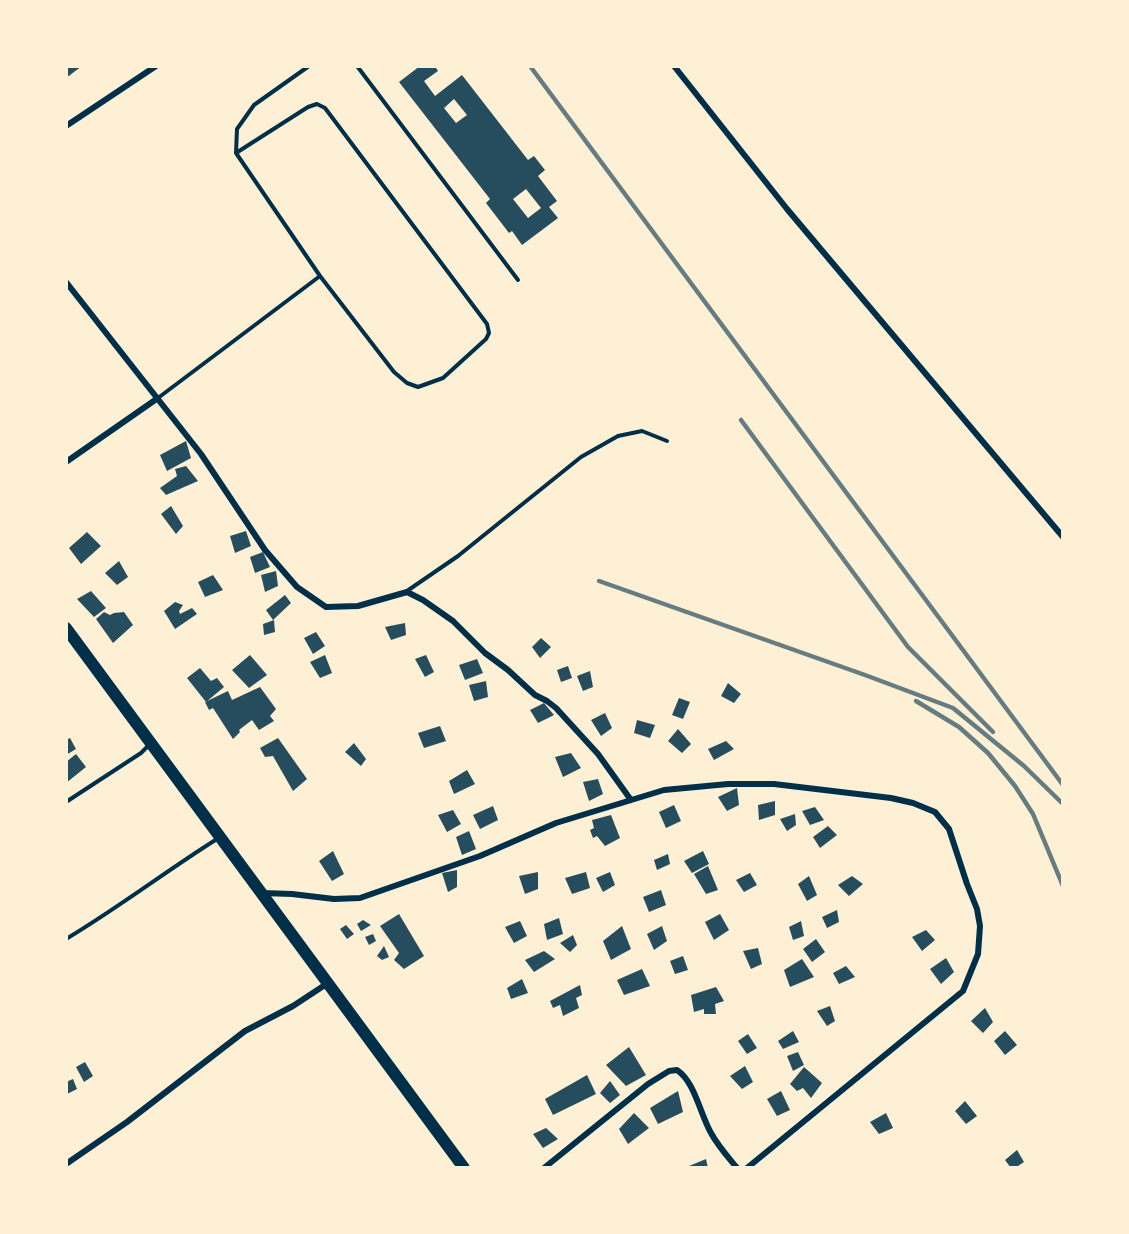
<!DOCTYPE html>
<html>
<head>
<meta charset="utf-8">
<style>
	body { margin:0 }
	#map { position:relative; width:1129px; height:1234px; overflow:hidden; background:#fdf0d5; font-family:Literata,serif }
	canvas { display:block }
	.frame { position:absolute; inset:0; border:68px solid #fdf0d5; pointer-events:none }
</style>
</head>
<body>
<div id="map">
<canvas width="1129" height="1234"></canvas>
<div class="frame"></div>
</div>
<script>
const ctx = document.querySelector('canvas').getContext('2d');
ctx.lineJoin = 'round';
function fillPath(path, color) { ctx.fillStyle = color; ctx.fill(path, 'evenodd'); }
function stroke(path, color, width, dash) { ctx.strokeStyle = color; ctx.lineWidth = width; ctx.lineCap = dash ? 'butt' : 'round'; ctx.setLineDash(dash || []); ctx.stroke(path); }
fillPath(new Path2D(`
	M 66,66 L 82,66 L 66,78 Z
	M 420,66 L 435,66 L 438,71 L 424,81 L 435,96 L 462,75 L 528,160 L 534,156 L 545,170 L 538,176 L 557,201 L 549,207 L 558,218 L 522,245 L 512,231 L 509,233 L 486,203 L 490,199 L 399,82 ZM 454,99 L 467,115 L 456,123 L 444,108 ZM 526,189 L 541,208 L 528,218 L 513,199 Z
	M 186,441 L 191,458 L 167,471 L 160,455 Z
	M 186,466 L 198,481 L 166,495 L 160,488 L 177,476 L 175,469 Z
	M 171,506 L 183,526 L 176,534 L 161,514 Z
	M 246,531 L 251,546 L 235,553 L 230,536 Z
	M 87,532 L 101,546 L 81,564 L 69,548 Z
	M 263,552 L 270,567 L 255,573 L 250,557 Z
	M 119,561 L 128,577 L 117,585 L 105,573 Z
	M 276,571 L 278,586 L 265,592 L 261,575 Z
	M 213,575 L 223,590 L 205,597 L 198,582 Z
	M 91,591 L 106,608 L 94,617 L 77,599 Z
	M 285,595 L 291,603 L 273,620 L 266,610 Z
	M 175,602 L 183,605 L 179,611 L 180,614 L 192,608 L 197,614 L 175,629 L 164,611 Z
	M 104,612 L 110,615 L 114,613 L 124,612 L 133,625 L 113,643 L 96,619 Z
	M 274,620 L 275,632 L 264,635 L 263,624 Z
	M 405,623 L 406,635 L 391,640 L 385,627 Z
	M 316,632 L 325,646 L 313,654 L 304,638 Z
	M 541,638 L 551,647 L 540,658 L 532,647 Z
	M 250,655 L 267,675 L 249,688 L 232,670 Z
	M 325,655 L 332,673 L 320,678 L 310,662 Z
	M 426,655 L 434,672 L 425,677 L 415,659 Z
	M 477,659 L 483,673 L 465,680 L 459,665 Z
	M 568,666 L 572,678 L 561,682 L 557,670 Z
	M 200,668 L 211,681 L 217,678 L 224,687 L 206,702 L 187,678 Z
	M 590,671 L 593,687 L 583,691 L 577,676 Z
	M 486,681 L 488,697 L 474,701 L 469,685 Z
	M 728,683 L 741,694 L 734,703 L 721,696 Z
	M 260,687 L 276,709 L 270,716 L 274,721 L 259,730 L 252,720 L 239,730 L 240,732 L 233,739 L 213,708 L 209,710 L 205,702 L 228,691 L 232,700 Z
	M 679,698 L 690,702 L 683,719 L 672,715 Z
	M 544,703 L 554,715 L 538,723 L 530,710 Z
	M 605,713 L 612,728 L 601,736 L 591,720 Z
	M 637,720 L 655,725 L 650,738 L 634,733 Z
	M 440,726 L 446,741 L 424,748 L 418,733 Z
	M 678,729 L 691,744 L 682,753 L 668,741 Z
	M 70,738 L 76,749 L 66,755 L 66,740 Z
	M 278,738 L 307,779 L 293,791 L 273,756 L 265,757 L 260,748 Z
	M 726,741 L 734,749 L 714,760 L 708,749 Z
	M 354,743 L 366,759 L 361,766 L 345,752 Z
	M 571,753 L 581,768 L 563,777 L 555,757 Z
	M 76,754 L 86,767 L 66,783 L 66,762 Z
	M 467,770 L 475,784 L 454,794 L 449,781 Z
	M 598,779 L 603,794 L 589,801 L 583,782 Z
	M 737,788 L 739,805 L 727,811 L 718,797 Z
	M 775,801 L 775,815 L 759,820 L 758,805 Z
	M 674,805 L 681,821 L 666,828 L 659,812 Z
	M 493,806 L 498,820 L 480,829 L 473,815 Z
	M 815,807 L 824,820 L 810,825 L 802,811 Z
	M 453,810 L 461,824 L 447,832 L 438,815 Z
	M 795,814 L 796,825 L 787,831 L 780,819 Z
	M 611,815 L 620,838 L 605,846 L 597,836 L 593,838 L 590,830 L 594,828 L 592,820 Z
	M 828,826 L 837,835 L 820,848 L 813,837 Z
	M 469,831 L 476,849 L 462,855 L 456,837 Z
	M 333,851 L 344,874 L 332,881 L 319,861 Z
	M 703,851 L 709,864 L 692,873 L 684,861 Z
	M 668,854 L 670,864 L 657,870 L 654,860 Z
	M 708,866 L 718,890 L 706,894 L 694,874 Z
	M 457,870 L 457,887 L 448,892 L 442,873 Z
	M 538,872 L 538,889 L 525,894 L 519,876 Z
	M 586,872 L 590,888 L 572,894 L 565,878 Z
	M 610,872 L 615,885 L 603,892 L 596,878 Z
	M 750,873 L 757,885 L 744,892 L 736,880 Z
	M 809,876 L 817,895 L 807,901 L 798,884 Z
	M 852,876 L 863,884 L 849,896 L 838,885 Z
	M 661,890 L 666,905 L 649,912 L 643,897 Z
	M 837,910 L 839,922 L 827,928 L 822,917 Z
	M 399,914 L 424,956 L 404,969 L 394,960 L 399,953 L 380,926 Z
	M 720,914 L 729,930 L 714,940 L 705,922 Z
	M 559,918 L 563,934 L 547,940 L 544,924 Z
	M 363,920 L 371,925 L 361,931 L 357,924 Z
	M 520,921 L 527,936 L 514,943 L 505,927 Z
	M 801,921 L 804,936 L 793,940 L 789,927 Z
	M 346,925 L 354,934 L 347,939 L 340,929 Z
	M 622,926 L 631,949 L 611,960 L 603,941 Z
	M 662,926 L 667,941 L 654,950 L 647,934 Z
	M 926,930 L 935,940 L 922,951 L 912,937 Z
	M 373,934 L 376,941 L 369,945 L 365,937 Z
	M 573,935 L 577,945 L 570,952 L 560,943 Z
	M 816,939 L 825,952 L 812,962 L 803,949 Z
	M 384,946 L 389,957 L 382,960 L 377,956 Z
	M 758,948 L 762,964 L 751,969 L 743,951 Z
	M 544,951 L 555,959 L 534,972 L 525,960 Z
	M 683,956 L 688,970 L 675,974 L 670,961 Z
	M 946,958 L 954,972 L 941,984 L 930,969 Z
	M 802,959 L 814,977 L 790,987 L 784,970 Z
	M 846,966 L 855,977 L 839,984 L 833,973 Z
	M 642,969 L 650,986 L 624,995 L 617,980 Z
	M 522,979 L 528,993 L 511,999 L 507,988 Z
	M 580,985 L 582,995 L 576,998 L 579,1008 L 563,1016 L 560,1005 L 553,1008 L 550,1001 Z
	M 716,987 L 724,1001 L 715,1004 L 716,1014 L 704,1014 L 704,1009 L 694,1012 L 691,995 Z
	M 830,1006 L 835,1021 L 827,1026 L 817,1011 Z
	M 985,1008 L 993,1022 L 983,1033 L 971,1021 Z
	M 793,1031 L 799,1042 L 783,1049 L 778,1041 Z
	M 1005,1031 L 1017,1045 L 1005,1055 L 994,1041 Z
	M 748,1034 L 757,1048 L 747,1054 L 738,1041 Z
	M 629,1047 L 646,1075 L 626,1086 L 606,1065 Z
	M 798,1052 L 804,1065 L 793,1071 L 787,1056 Z
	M 85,1062 L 93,1076 L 84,1082 L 76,1067 Z
	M 745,1066 L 753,1082 L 742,1089 L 730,1076 Z
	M 804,1067 L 822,1083 L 811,1098 L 803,1088 L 797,1091 L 790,1084 Z
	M 587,1075 L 596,1094 L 553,1115 L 545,1099 Z
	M 73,1079 L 77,1089 L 67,1094 L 66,1082 Z
	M 610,1081 L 620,1095 L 610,1103 L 600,1093 Z
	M 678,1091 L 683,1112 L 658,1124 L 650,1108 Z
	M 781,1091 L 790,1110 L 777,1116 L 767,1099 Z
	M 965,1101 L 977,1116 L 966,1124 L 955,1111 Z
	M 634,1113 L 649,1128 L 628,1144 L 619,1129 Z
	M 886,1113 L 893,1128 L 879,1134 L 870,1122 Z
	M 546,1128 L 558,1139 L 543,1148 L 533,1134 Z
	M 1017,1150 L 1024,1162 L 1015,1168 L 1011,1168 L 1005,1160 Z
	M 706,1159 L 708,1168 L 690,1168 L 689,1166 Z`), '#264d5e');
stroke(new Path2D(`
	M 357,66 L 518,280
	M 236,153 L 308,107 L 317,104 L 325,108 L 487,324 L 489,333 L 486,339 L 443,378 L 418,387 L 407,383 L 394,372 L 320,276 L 236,153 L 237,129 L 254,105 L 309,66
	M 158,398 L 320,276
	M 407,591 L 458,556 L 581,457 L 618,436 L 642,431 L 667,441
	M 66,802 L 141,753 L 148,746
	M 66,939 C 118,908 166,871 217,839`), '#003049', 4);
stroke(new Path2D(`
	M 674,66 L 787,209 L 1063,537
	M 66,126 L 156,66
	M 66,282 L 201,454 L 265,550 L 297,587 L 326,607 L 358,606 L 407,592 L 423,600 L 453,621 L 485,653 L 508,670 L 535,695 L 547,701 L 556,708 L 598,754 L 631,800
	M 66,462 L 158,398
	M 262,893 L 292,894 L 334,899 L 360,898 L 480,856 L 556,823 L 664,790 L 728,784 L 774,784 L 891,798 L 913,803 L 935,812 L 949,829 L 967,884 L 977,909 L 980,926 L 978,954 L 963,991 L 747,1168
	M 66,1164 L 127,1122 L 245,1031 L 293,1006 L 328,983
	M 544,1168 L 648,1084 L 669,1071 L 677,1070 C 695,1082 700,1114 711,1133 C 718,1146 728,1157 737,1168`), '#003049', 6);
stroke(new Path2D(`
	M 66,628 L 464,1168`), '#003049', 12);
stroke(new Path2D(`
	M 530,66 L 1063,785
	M 741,420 L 908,647 L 993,732
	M 599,581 L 865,675 L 953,708 L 1024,766 L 1063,804
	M 916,701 L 959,727 L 988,753 L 1015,786 L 1033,814 L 1063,886`), '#657d81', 4.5);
</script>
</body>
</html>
